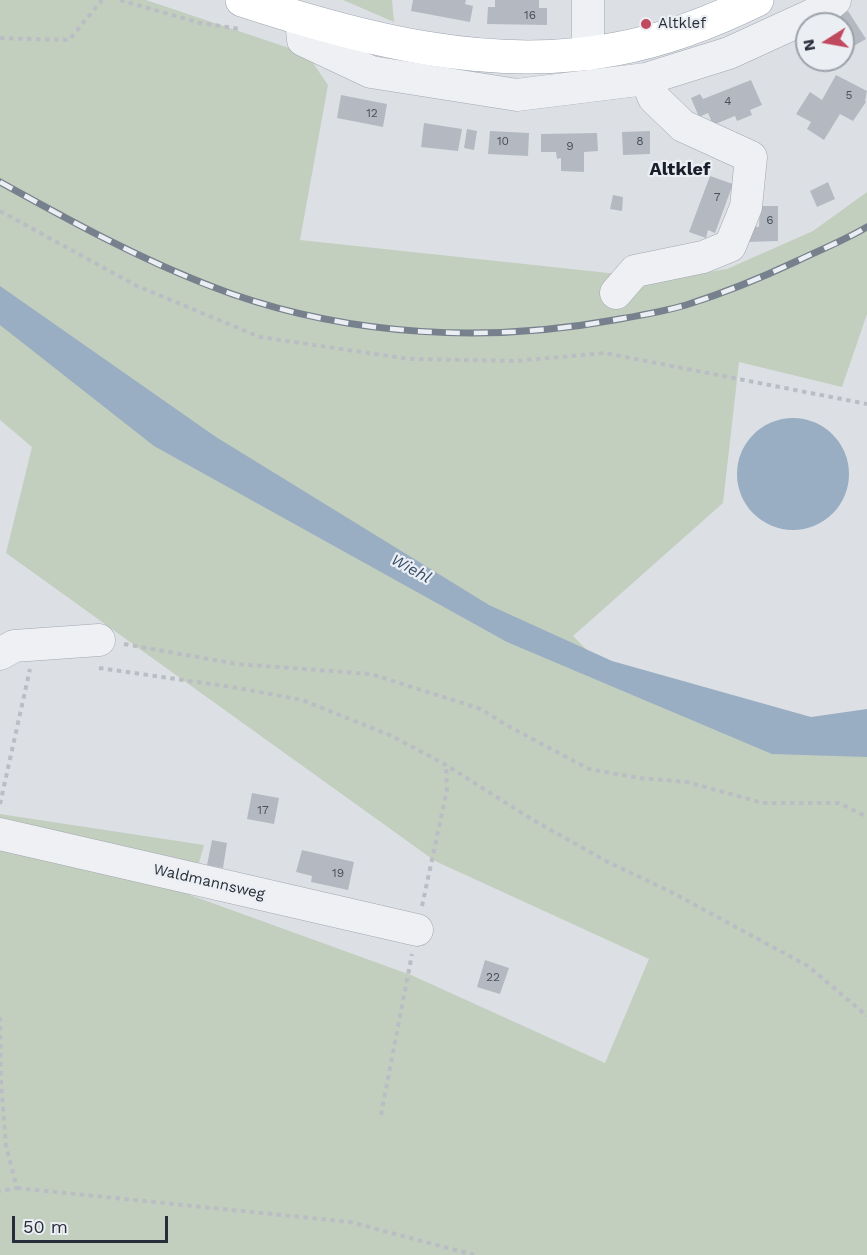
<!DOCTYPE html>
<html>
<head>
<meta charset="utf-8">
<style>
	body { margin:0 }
	#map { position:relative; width:867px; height:1255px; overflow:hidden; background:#dce0e5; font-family:"Work Sans",sans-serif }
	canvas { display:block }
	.north { position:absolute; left:795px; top:12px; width:60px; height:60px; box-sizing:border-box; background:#ebeef3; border:2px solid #9da1a9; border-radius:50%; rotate:259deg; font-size:16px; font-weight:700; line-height:24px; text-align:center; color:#272e3a }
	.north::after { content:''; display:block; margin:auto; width:21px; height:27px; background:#c1495e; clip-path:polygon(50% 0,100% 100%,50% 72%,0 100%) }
	.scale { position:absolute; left:12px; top:1216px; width:156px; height:27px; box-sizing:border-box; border:3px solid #272e3a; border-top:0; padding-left:8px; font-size:18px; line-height:21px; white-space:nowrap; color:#272e3a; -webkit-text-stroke:4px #ebeef3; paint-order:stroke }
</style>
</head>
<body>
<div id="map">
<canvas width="867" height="1255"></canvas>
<div class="north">N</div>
<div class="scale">50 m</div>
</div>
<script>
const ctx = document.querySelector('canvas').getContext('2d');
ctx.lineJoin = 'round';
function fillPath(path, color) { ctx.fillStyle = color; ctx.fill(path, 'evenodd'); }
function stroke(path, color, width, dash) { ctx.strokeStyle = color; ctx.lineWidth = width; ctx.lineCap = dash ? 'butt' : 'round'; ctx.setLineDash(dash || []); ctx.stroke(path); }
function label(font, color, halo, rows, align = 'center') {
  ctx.font = font + ' "Work Sans",sans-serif'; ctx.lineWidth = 4.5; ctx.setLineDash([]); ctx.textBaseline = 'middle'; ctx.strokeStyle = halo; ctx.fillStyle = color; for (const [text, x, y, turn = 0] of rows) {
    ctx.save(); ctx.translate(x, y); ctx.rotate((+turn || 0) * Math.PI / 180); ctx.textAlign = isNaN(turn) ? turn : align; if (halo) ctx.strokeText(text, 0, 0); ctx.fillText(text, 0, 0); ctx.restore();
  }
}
fillPath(new Path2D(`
	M 0,0 L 146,0 L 307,54 L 328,85 L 300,240 L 665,279 L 727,269 L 813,231 L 867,192 L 867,314 L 842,387 L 739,362 L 723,503 L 573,636 L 602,665 L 753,719 L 867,726 L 867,1255 L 0,1255 L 0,814 L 204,845 L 190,895 L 411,975 L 605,1063 L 649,959 L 435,861 L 6,553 L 32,447 L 0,420 Z
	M 343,0 L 392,0 L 394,22 Z`), '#c2cebe');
fillPath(new Path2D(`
	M 0,286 L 216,437 L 489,605 L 612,661 L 811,717 L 867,709 L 867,757 L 772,754 L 507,642 L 154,446 L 0,325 Z
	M737 474a56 56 0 1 1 112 0a56 56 0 1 1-112 0Z`), '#99aec2');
fillPath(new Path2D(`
	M 413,0 L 466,0 L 465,4 L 473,6 L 470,22 L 411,11 Z
	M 495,0 L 539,0 L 539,8 L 547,8 L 547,25 L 487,24 L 488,7 L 495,7 Z
	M 848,11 L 866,39 L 852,47 L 849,41 L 843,45 L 843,24 L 828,24 Z
	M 836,75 L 867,91 L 865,101 L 866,102 L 853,121 L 840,114 L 824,140 L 807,129 L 811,122 L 796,114 L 810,92 L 822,100 Z
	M 751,80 L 762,105 L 750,110 L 752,115 L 737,121 L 735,116 L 713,125 L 708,113 L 699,117 L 691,98 L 700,94 L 703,99 Z
	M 341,95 L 387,104 L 383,127 L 337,118 Z
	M 424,123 L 462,129 L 458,151 L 421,147 Z
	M 467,129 L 477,131 L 474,150 L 464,148 Z
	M 490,131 L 529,133 L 528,156 L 488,154 Z
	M 650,131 L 650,154 L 623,155 L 622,132 Z
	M 597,133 L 598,151 L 584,152 L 584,172 L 561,171 L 561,158 L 557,159 L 556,152 L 541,152 L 541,134 Z
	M 710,176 L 733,184 L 715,233 L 708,230 L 706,238 L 689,232 Z
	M 828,182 L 835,199 L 817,207 L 810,191 Z
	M 613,195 L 623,197 L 622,211 L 610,209 Z
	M 760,206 L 778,206 L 778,241 L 748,242 L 749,226 L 759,227 Z
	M 252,793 L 279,798 L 274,824 L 247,819 Z
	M 212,840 L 227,843 L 223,868 L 207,865 Z
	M 302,850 L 354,862 L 348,890 L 311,882 L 312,876 L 296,872 Z
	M 485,960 L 509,968 L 500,994 L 477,987 Z`), '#b4b9c1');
const minor = new Path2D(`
	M 301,19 L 303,40 L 371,72 L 517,95 L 646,79 L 729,53 L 823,10 L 835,0
	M 588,54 L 588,0
	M 616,293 L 635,271 L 703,257 L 730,246 L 746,207 L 751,157 L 683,126 L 654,98 L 646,79
	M 0,654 L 14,646 L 99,640
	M 0,834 L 417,930`);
const major = new Path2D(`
	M 242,0 C 361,39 490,73 616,49 C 666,40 712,22 757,0`);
stroke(minor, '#a2a7ae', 33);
stroke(major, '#9ca4af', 34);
stroke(new Path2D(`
	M 120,0 L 200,23 L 240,29
	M 0,38 L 69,40 L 102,0
	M 0,211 L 137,286 L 260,337 L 409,359 L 516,361 L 605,353 L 867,404
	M 124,644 L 237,664 L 371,674 L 481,709 L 508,726 L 589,769 L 639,778 L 687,782 L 763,803 L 839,803 L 867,817
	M 99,668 L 232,687 L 302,700 L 392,736 L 446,765 L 533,820 L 606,861 L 671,892 L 808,966 L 867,1016
	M 0,804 L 30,669
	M 422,906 L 447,790 L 446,766
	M 0,1017 L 1,1082 L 6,1146 L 17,1188 L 0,1191
	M 381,1115 L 412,954
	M 17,1188 L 350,1222 L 474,1255`), '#babec4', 4, [4.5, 4.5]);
stroke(minor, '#eef0f4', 32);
stroke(major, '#fff', 33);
const rail = new Path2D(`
	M 0,182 C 76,224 150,265 232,294 C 353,336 488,343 614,320 C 637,316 662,312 686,305 C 724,293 761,278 797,261 C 820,250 845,240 867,227`);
stroke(rail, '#77808d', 7);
stroke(rail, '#ebeef3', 4.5, [14]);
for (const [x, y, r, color] of [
	[646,24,6,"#c1495e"]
]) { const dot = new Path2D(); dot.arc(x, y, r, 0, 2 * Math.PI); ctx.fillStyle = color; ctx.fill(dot); stroke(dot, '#ebeef3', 2); }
label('12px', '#4a515c', null, [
	["16",530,15],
	["5",849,95],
	["4",728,101],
	["12",372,113],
	["10",503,141],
	["8",640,141],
	["9",570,146],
	["7",717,197],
	["6",770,220],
	["17",263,810],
	["19",338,873],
	["22",493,977]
]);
label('15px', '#272e3a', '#ebeef3', [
	["Altklef",658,24]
], 'left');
label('15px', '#272e3a', '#ebeef3', [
	["Waldmannsweg",209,882,13]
]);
label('italic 16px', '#354e6a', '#ebeef3', [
	["Wiehl",411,569,29]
]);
label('bold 18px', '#191f2a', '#ebeef3', [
	["Altklef",680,170]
]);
</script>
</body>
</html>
